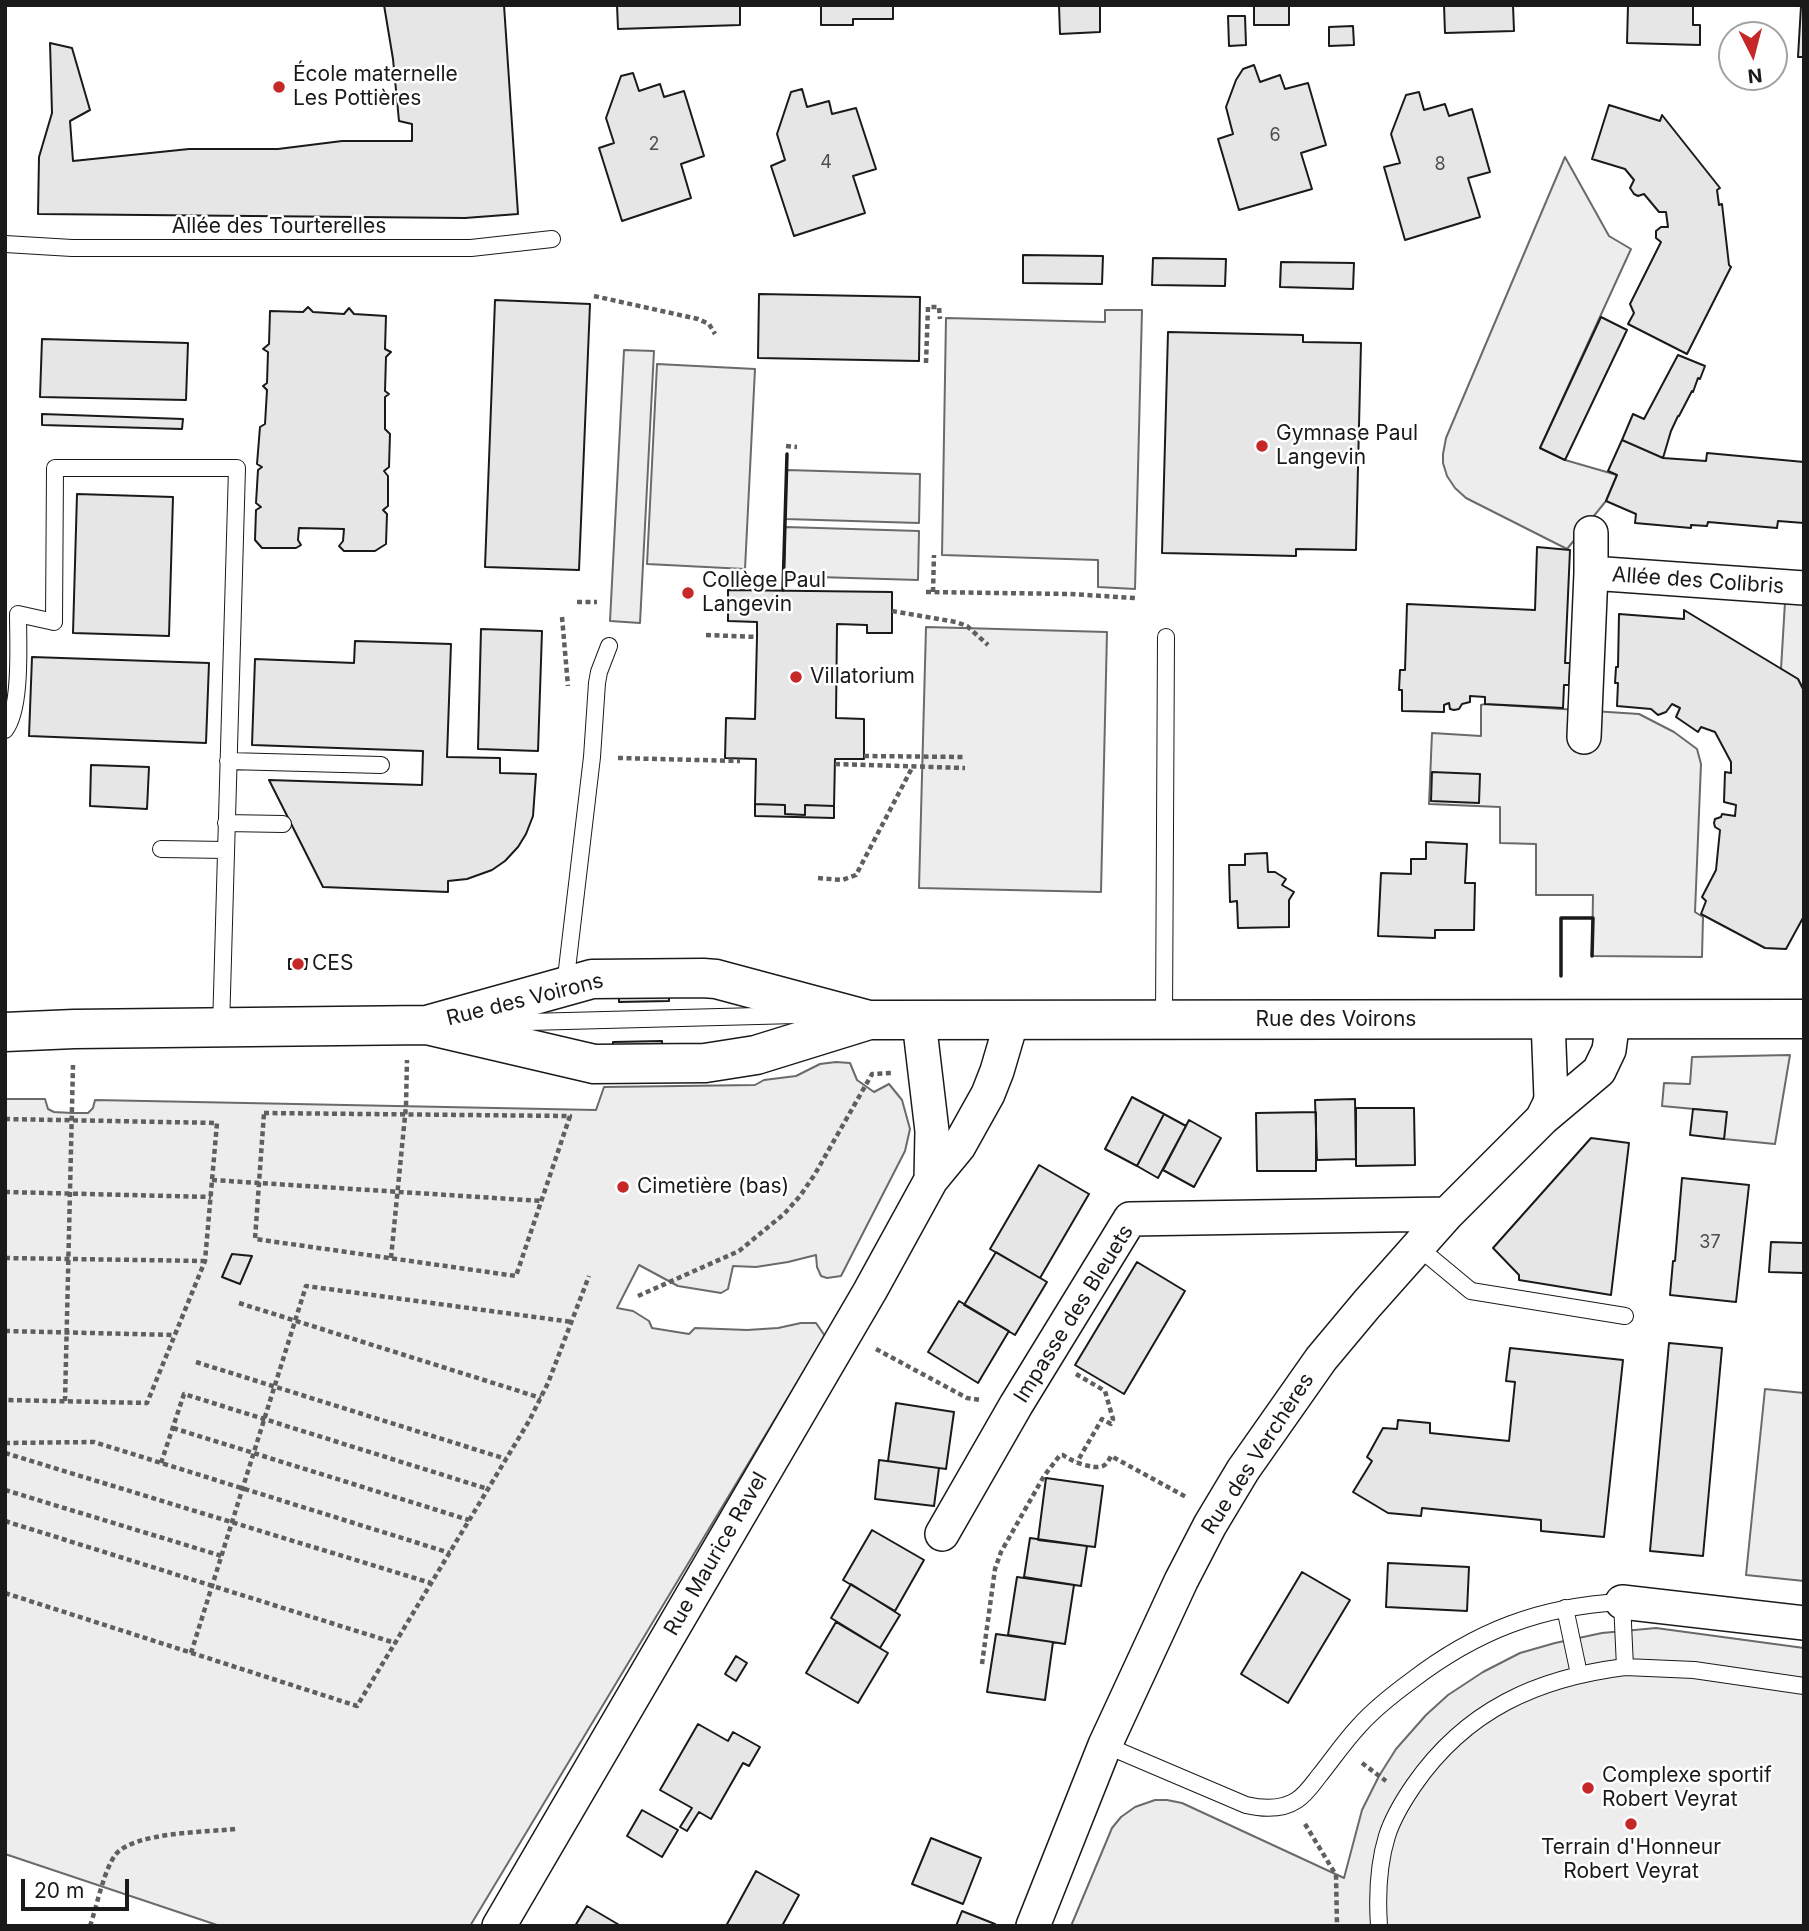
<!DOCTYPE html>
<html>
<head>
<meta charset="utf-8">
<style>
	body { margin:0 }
	#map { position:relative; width:1809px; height:1931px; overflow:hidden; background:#fff; font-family:Inter,sans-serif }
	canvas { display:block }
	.frame { position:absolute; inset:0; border:7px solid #1a1a1a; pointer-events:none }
	.north { position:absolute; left:1718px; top:21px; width:70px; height:70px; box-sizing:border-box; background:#fff; border:2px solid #a3a3a3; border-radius:50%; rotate:174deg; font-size:19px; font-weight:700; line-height:28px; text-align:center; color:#1a1a1a }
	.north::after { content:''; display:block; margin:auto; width:24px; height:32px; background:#c62828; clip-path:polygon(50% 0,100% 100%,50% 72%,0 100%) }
	.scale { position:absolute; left:21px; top:1879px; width:108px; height:32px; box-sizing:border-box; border:4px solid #1a1a1a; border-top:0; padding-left:9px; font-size:21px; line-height:24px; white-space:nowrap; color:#1a1a1a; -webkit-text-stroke:5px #fff; paint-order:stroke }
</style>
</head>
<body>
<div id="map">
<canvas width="1809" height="1931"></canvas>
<div class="frame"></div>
<div class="north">N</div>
<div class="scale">20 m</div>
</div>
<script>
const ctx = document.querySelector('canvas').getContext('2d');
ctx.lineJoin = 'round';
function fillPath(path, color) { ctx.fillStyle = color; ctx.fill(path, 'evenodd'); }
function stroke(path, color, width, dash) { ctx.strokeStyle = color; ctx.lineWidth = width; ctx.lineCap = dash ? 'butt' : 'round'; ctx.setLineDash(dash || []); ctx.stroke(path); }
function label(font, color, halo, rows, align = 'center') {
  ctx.font = font + ' Inter,sans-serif'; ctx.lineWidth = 5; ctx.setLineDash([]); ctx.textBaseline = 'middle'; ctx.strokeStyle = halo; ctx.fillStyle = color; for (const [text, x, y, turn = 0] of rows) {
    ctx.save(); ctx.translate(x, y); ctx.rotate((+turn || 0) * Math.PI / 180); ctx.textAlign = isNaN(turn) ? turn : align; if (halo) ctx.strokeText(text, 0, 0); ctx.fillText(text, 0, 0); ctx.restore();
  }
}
const built = new Path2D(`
	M 1565,157 L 1609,236 L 1631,249 L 1540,448 L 1565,460 L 1617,475 L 1606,501 L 1567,549 L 1466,498 L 1455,488 L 1447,476 L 1443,463 L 1443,454 L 1446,438 Z
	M 1105,310 L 1142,310 L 1135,589 L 1098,587 L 1098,560 L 942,555 L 946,318 L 1105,322 Z
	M 624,350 L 654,351 L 640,623 L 610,621 Z
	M 657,364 L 755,369 L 745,569 L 647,564 Z
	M 787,470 L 920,474 L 919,523 L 785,519 Z
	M 785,527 L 919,531 L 918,580 L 784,576 Z
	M 1785,602 L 1804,604 L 1804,691 L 1798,679 L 1781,669 Z
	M 926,627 L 1107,632 L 1101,892 L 919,888 Z
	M 1485,704 L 1639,714 L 1674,732 L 1697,749 L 1701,764 L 1695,912 L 1703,917 L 1702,957 L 1592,956 L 1593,895 L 1536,895 L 1536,844 L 1500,843 L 1500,807 L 1429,804 L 1432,733 L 1481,736 L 1481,705 Z
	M 1790,1055 L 1775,1144 L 1724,1139 L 1726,1112 L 1662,1106 L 1664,1083 L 1690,1084 L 1692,1057 Z
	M 836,1062 L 850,1063 L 857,1080 L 874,1092 L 889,1084 L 902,1100 L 910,1129 L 905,1151 L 841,1276 L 827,1278 L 821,1276 L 817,1267 L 816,1255 L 788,1262 L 756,1267 L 733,1266 L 728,1289 L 721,1293 L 678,1286 L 639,1265 L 617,1308 L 633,1311 L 649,1321 L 652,1328 L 689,1334 L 695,1328 L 747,1330 L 778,1328 L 801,1323 L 816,1323 L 825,1336 L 470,1926 L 220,1926 L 5,1854 L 5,1099 L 45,1099 L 48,1109 L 54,1112 L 72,1113 L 88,1113 L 93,1108 L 95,1100 L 596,1110 L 604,1087 L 755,1085 L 764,1080 L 796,1076 L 820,1064 Z
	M 1765,1389 L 1804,1393 L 1804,1581 L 1746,1575 Z
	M 1656,1628 L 1804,1648 L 1804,1926 L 1071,1926 L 1112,1828 L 1121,1817 L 1135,1807 L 1155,1800 L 1167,1800 L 1182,1803 L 1344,1878 L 1362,1810 L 1379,1776 L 1396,1749 L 1426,1715 L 1448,1695 L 1483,1672 L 1520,1653 L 1555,1643 L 1602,1633 Z`);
fillPath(built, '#ededed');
stroke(built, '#6a6a6a', 2);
const building = new Path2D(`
	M 384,5 L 504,5 L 518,214 L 465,218 L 38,214 L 39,157 L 52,113 L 50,43 L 72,48 L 90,110 L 70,121 L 73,161 L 189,149 L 278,149 L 342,141 L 412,141 L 412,124 L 399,121 L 393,59 Z
	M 617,5 L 740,5 L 740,25 L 618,29 Z
	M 821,5 L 893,5 L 893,19 L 853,19 L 853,25 L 821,25 Z
	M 1059,5 L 1100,5 L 1100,32 L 1060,34 Z
	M 1254,5 L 1289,5 L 1289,25 L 1254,25 Z
	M 1444,5 L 1513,5 L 1514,31 L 1445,33 Z
	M 1628,5 L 1693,5 L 1693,25 L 1700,25 L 1700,45 L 1627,43 Z
	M 1801,6 L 1804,7 L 1804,57 L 1798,57 Z
	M 1228,16 L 1245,16 L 1246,45 L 1229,46 Z
	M 1353,26 L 1354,45 L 1329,46 L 1329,27 Z
	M 1254,65 L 1260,82 L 1280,75 L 1285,89 L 1308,83 L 1326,145 L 1301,153 L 1312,189 L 1239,210 L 1218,139 L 1233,134 L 1226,107 L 1236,80 L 1243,69 Z
	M 633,73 L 639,91 L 660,84 L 664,97 L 684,91 L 704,156 L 681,164 L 691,198 L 622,221 L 599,148 L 614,143 L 606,118 L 621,76 Z
	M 802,89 L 807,107 L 829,101 L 832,114 L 856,108 L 876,169 L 853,176 L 865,213 L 794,236 L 771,166 L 785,160 L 777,134 L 791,92 Z
	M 1419,92 L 1424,110 L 1445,104 L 1449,116 L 1472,109 L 1490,172 L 1468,178 L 1480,217 L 1405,240 L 1384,167 L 1400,163 L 1391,134 L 1406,95 Z
	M 1609,105 L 1660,121 L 1662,115 L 1720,188 L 1717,190 L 1719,205 L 1722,204 L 1729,265 L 1731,267 L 1687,354 L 1628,324 L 1634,313 L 1630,304 L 1661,242 L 1656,238 L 1656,231 L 1661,227 L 1668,227 L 1666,212 L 1659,212 L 1644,194 L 1638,196 L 1634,194 L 1630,188 L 1634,180 L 1625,169 L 1592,159 Z
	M 1023,255 L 1103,256 L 1102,284 L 1023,283 Z
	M 1153,258 L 1226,259 L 1225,286 L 1152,285 Z
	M 1281,262 L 1354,263 L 1353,289 L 1280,287 Z
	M 759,294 L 920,297 L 919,361 L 758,358 Z
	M 495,300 L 590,304 L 579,570 L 485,567 Z
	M 308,307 L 313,312 L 344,314 L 349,308 L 354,314 L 386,316 L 385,349 L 391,352 L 386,357 L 385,391 L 389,394 L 385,397 L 385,429 L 390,434 L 389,467 L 384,471 L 388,476 L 388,506 L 383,510 L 387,514 L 386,544 L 375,551 L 344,551 L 339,546 L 343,541 L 344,529 L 299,528 L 298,540 L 301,545 L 296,548 L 262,548 L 255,540 L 256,510 L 261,507 L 256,503 L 258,470 L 262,467 L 257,464 L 260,427 L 265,424 L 267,390 L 263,386 L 267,383 L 268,352 L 263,349 L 269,344 L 270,311 L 303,312 Z
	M 1601,317 L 1627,330 L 1565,460 L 1540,448 Z
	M 1168,332 L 1303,335 L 1303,342 L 1361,343 L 1356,550 L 1296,549 L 1296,556 L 1162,553 Z
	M 42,339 L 188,343 L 186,400 L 40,397 Z
	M 1678,355 L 1705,366 L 1700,379 L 1698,378 L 1693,392 L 1692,391 L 1679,416 L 1678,416 L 1671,431 L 1663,458 L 1622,440 L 1633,414 L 1644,419 Z
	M 42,414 L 183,419 L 182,429 L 42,425 Z
	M 1622,440 L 1663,458 L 1706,461 L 1707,453 L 1804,462 L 1804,523 L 1778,521 L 1777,528 L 1708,522 L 1707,526 L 1691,525 L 1691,528 L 1635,523 L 1636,514 L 1606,501 L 1617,475 L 1608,471 Z
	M 77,494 L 173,497 L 169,636 L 73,633 Z
	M 1537,547 L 1570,550 L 1565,663 L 1570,663 L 1569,685 L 1564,685 L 1563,708 L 1485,704 L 1485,697 L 1470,696 L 1470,702 L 1462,704 L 1459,709 L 1454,710 L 1450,709 L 1449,703 L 1444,705 L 1444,712 L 1402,711 L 1402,690 L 1399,690 L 1400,670 L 1405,670 L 1407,604 L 1535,610 Z
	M 728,590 L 892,592 L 892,633 L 867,633 L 867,625 L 837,624 L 836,718 L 864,719 L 864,759 L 835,759 L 834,806 L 805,805 L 805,815 L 785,814 L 785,805 L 755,804 L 756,759 L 725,758 L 726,718 L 755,719 L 757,637 L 757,622 L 728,621 Z
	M 1684,610 L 1798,679 L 1804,691 L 1804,916 L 1786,949 L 1765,948 L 1701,914 L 1706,901 L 1702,897 L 1716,870 L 1720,830 L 1715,827 L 1714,823 L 1715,819 L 1721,817 L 1722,814 L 1735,816 L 1736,805 L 1724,802 L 1725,772 L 1731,773 L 1731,762 L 1715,732 L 1701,727 L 1698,732 L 1676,717 L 1680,708 L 1672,704 L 1666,712 L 1658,715 L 1651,709 L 1617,706 L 1618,683 L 1615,683 L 1616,667 L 1618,667 L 1619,614 L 1684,619 Z
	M 481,629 L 542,631 L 538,751 L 478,749 Z
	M 355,641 L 451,644 L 447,757 L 500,758 L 500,773 L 536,774 L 533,816 L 526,834 L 518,847 L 505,861 L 492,870 L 467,879 L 448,881 L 448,892 L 323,887 L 269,780 L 422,785 L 423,751 L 252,745 L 255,659 L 354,663 Z
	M 32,657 L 209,663 L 206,743 L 29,736 Z
	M 91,765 L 149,767 L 147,809 L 90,806 Z
	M 1432,772 L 1480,774 L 1479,803 L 1431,801 Z
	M 755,804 L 785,805 L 785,814 L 805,815 L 805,805 L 834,806 L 834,818 L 755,816 Z
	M 1426,842 L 1467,844 L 1465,883 L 1475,883 L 1474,930 L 1435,930 L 1435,938 L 1378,936 L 1381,873 L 1411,874 L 1411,859 L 1426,859 Z
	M 1267,853 L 1268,872 L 1275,872 L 1286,879 L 1282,885 L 1294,892 L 1289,900 L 1289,927 L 1238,928 L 1237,901 L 1230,902 L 1229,865 L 1245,865 L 1245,854 Z
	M 289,959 L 307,959 L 306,969 L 289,969 Z
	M 619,989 L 669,989 L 669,1001 L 619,1002 Z
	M 662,1041 L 662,1054 L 613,1054 L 613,1042 Z
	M 1132,1097 L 1164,1114 L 1137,1166 L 1105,1149 Z
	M 1355,1099 L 1356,1159 L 1317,1160 L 1315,1100 Z
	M 1356,1108 L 1414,1108 L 1415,1165 L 1356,1166 Z
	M 1693,1109 L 1727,1112 L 1724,1139 L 1690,1135 Z
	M 1316,1112 L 1316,1171 L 1257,1171 L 1256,1113 Z
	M 1164,1114 L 1186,1126 L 1158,1178 L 1137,1166 Z
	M 1189,1120 L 1221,1138 L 1194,1187 L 1163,1170 Z
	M 1591,1138 L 1629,1143 L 1611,1295 L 1519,1280 L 1519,1275 L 1493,1248 Z
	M 1039,1165 L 1089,1194 L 1040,1278 L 990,1249 Z
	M 1682,1178 L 1749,1185 L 1736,1302 L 1670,1295 L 1673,1261 L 1675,1261 Z
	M 1771,1242 L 1804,1243 L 1804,1273 L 1769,1272 Z
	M 996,1252 L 1047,1282 L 1015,1335 L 964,1305 Z
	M 232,1254 L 252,1256 L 240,1284 L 222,1277 Z
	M 1137,1262 L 1185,1291 L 1124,1394 L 1075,1365 Z
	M 959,1301 L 1009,1331 L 978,1383 L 928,1352 Z
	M 1669,1343 L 1722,1348 L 1703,1556 L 1650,1551 Z
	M 1510,1348 L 1623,1360 L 1604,1537 L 1541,1531 L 1541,1520 L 1422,1508 L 1421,1516 L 1388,1513 L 1353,1492 L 1372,1461 L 1367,1457 L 1383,1428 L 1397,1429 L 1398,1420 L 1430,1423 L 1430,1433 L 1509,1441 L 1515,1382 L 1506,1381 Z
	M 896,1403 L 954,1412 L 946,1469 L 888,1461 Z
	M 879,1460 L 939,1468 L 934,1506 L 875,1499 Z
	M 1046,1478 L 1103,1486 L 1095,1547 L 1038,1540 Z
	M 872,1530 L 924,1560 L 895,1611 L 843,1580 Z
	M 1030,1538 L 1087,1546 L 1081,1586 L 1024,1577 Z
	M 1388,1563 L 1469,1567 L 1467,1611 L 1386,1607 Z
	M 1302,1572 L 1350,1600 L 1288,1703 L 1241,1674 Z
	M 1017,1577 L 1074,1585 L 1065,1644 L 1008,1635 Z
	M 851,1584 L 900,1615 L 880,1648 L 831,1618 Z
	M 836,1622 L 888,1653 L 858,1703 L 806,1673 Z
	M 996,1634 L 1053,1642 L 1045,1700 L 987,1692 Z
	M 736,1656 L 747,1663 L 736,1681 L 725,1674 Z
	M 698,1724 L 728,1741 L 733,1732 L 760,1747 L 749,1766 L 743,1763 L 711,1819 L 699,1812 L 687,1831 L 680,1827 L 692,1808 L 660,1790 Z
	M 642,1810 L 678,1830 L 662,1857 L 627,1836 Z
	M 931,1838 L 981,1858 L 963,1904 L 912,1884 Z
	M 756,1871 L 799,1895 L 782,1926 L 726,1926 Z
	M 587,1906 L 621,1926 L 575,1926 Z
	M 962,1911 L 995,1924 L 994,1926 L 956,1926 Z`);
fillPath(building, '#e6e6e6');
stroke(building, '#1a1a1a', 2);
const service = new Path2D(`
	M 5,244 L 72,248 L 471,248 L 552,239
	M 5,730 C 22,708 18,643 18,614 L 54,622 L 55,468 L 237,468 L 221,1028
	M 228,761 L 381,765
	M 226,823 L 283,824
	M 161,849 L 226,850
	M 565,986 L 592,757 L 597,683 L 599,672 L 609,646
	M 1164,1019 L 1166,637
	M 490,1023 L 796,1015
	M 1418,1247 L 1471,1291 L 1625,1316
	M 1565,1608 L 1579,1674
	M 1625,1667 L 1694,1670 L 1804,1686
	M 1105,1745 L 1246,1805 C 1263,1809 1282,1810 1297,1800 C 1306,1794 1312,1785 1319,1776 C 1332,1760 1344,1742 1359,1726 C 1374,1709 1392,1695 1411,1681 C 1476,1631 1541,1606 1622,1602 L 1625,1667 C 1537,1678 1466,1710 1414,1785 C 1403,1801 1393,1817 1387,1836 C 1378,1865 1377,1896 1379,1926`);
const minor = new Path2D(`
	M 1591,573 L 1591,533
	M 1584,737 L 1591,573 L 1804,588
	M 919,1021 L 932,1131 L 931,1180
	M 1542,1119 L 1549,1105 L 1551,1098 L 1548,1020
	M 942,1534 L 1016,1405 L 1130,1219 L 1447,1214
	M 1622,1602 L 1804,1623
	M 499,1926 L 870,1291 L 931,1180 L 959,1146 L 988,1094 L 997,1071 L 1012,1020
	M 1033,1926 L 1105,1745 L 1181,1581 L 1210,1525 L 1243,1470 L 1321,1359 L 1367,1304 L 1447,1214 L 1542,1119 L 1599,1071 L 1609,1050 L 1613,1020`);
const tertiary = new Path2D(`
	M 427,1025 L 592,979 L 703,978 L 716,979 L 869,1020 L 881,1020 L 1804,1019
	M 5,1032 L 74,1029 L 427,1025 L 594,1064 L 705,1063 L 756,1055 L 869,1020`);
stroke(service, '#1a1a1a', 18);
stroke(minor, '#1a1a1a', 36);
stroke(tertiary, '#1a1a1a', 41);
stroke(new Path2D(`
	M 594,296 L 698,319 L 709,324 L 715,334
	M 926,363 L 928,307 L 939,307 L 940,319
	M 786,446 L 797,447
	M 926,592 L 1070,594 L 1135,598
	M 933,592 L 934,555
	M 577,602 L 597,602
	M 892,611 L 956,622 L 967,626 L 988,645
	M 562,617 L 568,686
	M 706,635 L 757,637
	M 864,756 L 965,757
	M 618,758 L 740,761
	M 835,764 L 965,768
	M 818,878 L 842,880 L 856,875 L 913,766
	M 264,1113 L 570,1116 L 516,1276 L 255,1239 Z
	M 5,1119 L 217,1123 L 205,1261 L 147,1403 L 5,1400
	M 212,1180 L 542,1201
	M 5,1192 L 211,1197
	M 5,1258 L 205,1261
	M 391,1258 L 406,1106 L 407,1060
	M 638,1296 L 739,1251 L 784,1214 L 800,1196 L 815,1174 L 872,1074 L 892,1073
	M 239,1303 L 541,1398
	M 5,1331 L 175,1335
	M 876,1349 L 967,1398 L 980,1400
	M 196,1362 L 506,1459
	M 1076,1374 L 1105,1391 L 1113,1419 L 1111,1424 L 1102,1419 L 1077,1462
	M 65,1401 L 73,1065
	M 173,1428 L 469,1520
	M 5,1443 L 94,1442 L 450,1553
	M 5,1453 L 431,1583
	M 161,1463 L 184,1394 L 488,1489
	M 5,1490 L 222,1556
	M 5,1521 L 395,1643
	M 5,1593 L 357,1706 L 529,1421 L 548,1383 L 589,1276
	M 191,1653 L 306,1286 L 572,1322
	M 982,1664 L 995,1569 L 1001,1552 L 1044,1476 L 1060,1455 L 1063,1455 C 1071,1461 1093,1470 1103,1466 C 1107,1464 1109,1460 1111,1456 L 1188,1498
	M 1362,1763 L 1386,1781
	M 1305,1824 L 1336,1875 L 1337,1926
	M 90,1926 C 97,1906 104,1869 116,1854 C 135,1832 207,1832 236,1829`), '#5f5f5f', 4.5, [5, 3.5]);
stroke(service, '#fff', 16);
stroke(minor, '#fff', 33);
stroke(tertiary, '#fff', 38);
stroke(new Path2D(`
	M 783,590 L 787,454
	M 1561,976 L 1561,918 L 1593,918 L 1592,956`), '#1a1a1a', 3.5);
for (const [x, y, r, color] of [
	[279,87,7,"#c62828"],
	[1262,446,7,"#c62828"],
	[688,593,7,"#c62828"],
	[796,677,7,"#c62828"],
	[298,964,7,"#c62828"],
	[623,1187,7,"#c62828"],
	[1588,1788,7,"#c62828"],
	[1631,1824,7,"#c62828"]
]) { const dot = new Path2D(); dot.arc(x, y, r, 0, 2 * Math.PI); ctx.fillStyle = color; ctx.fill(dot); stroke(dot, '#fff', 2.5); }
label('18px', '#4d4d4d', null, [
	["6",1275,136],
	["2",654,145],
	["4",826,163],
	["8",1440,165],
	["37",1710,1243]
]);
label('21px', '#1a1a1a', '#fff', [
	["École maternelle",293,75],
	["Les Pottières",293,99],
	["Gymnase Paul",1276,434],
	["Langevin",1276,458],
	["Collège Paul",702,581],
	["Langevin",702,605],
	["Villatorium",810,677],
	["CES",312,964],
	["Cimetière (bas)",637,1187],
	["Complexe sportif",1602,1776],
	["Robert Veyrat",1602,1800],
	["Terrain d'Honneur",1631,1848,"center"],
	["Robert Veyrat",1631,1872,"center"]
], 'left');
label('21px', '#1a1a1a', '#fff', [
	["Allée des Tourterelles",279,227],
	["Allée des Colibris",1698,581,4],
	["Rue des Voirons",525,1000,-14],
	["Rue des Voirons",1336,1020],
	["Impasse des Bleuets",1074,1314,-58],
	["Rue des Verchères",1258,1454,-57],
	["Rue Maurice Ravel",716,1554,-60]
]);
</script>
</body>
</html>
